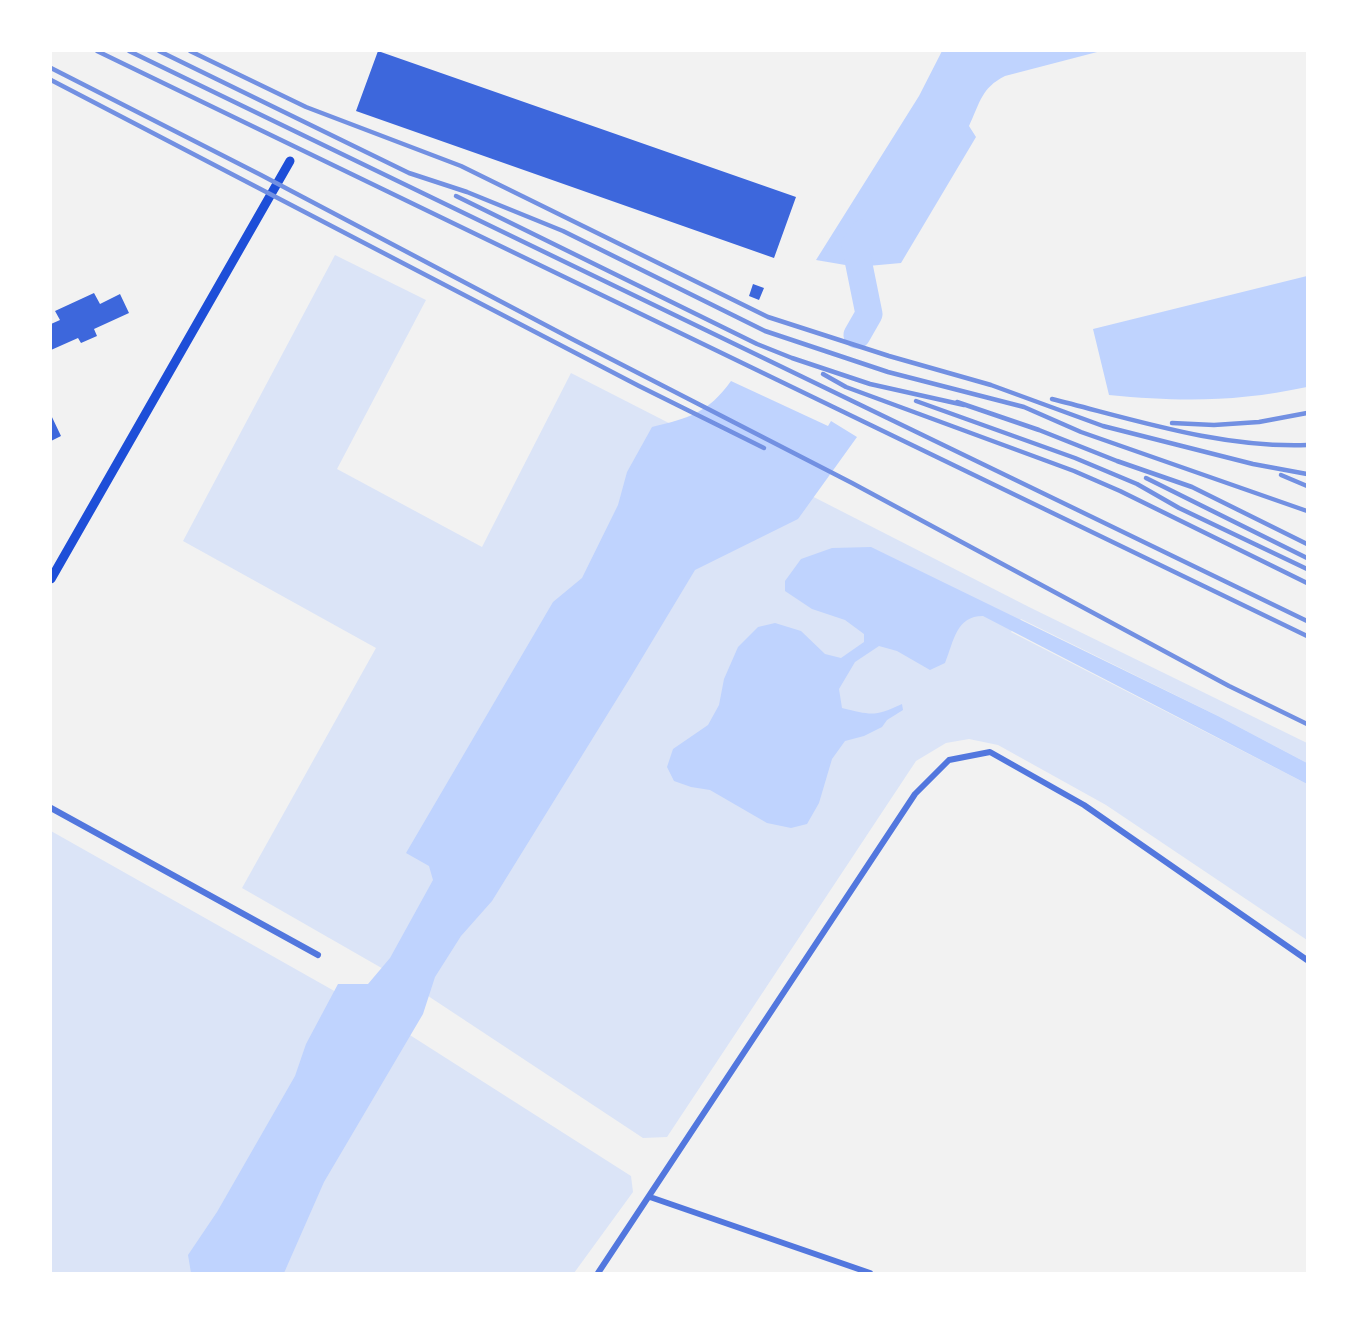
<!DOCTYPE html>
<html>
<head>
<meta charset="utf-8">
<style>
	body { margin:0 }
	#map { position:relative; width:1358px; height:1324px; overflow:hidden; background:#f2f2f2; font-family:Karla,sans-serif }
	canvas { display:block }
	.frame { position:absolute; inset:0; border:52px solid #fff; pointer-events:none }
</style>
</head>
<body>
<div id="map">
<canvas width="1358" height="1324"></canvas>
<div class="frame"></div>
</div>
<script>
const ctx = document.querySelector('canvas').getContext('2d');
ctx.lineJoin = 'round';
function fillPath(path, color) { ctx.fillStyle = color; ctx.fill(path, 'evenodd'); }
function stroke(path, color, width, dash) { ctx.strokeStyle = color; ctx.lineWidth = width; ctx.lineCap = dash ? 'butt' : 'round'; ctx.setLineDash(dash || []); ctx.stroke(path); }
fillPath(new Path2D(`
	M 335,255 L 426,300 L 337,469 L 482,547 L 571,373 L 1029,607 L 1307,743 L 1307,763 L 1218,716 L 1021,619 L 1011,632 L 1307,784 L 1307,940 L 1106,805 L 998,745 L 969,739 L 946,743 L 916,761 L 667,1137 L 643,1138 L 413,986 L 242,888 L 376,648 L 183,541 Z
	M 51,831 L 391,1023 L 631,1176 L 633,1192 L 574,1273 L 51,1273 Z`), '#dbe4f7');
fillPath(new Path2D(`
	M 942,51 L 1101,51 L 1005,76 C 981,88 980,103 969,126 L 976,137 L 901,263 L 857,267 L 816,260 L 919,96 Z
	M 1307,276 L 1307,387 C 1236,402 1181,402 1109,395 L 1093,329 Z
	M 731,381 L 828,426 L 831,421 L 857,437 L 798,519 L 695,570 L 630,678 L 492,901 L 461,936 L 435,977 L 423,1014 L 324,1182 L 284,1273 L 191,1273 L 188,1255 L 217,1212 L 295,1076 L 306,1044 L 338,984 L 368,984 L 390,958 L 433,880 L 429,866 L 406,853 L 553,602 L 582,578 L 618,505 L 627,472 L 652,427 C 689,418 708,413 731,381 Z
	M 871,547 L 1218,716 L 1307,763 L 1307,784 L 983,616 C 956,616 954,641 945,663 L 930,670 L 897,651 L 879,646 L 855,662 L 839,689 L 842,708 C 871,715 875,717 902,704 L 903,710 L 887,720 L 882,727 L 864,736 L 845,741 L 832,759 L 819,803 L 807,824 L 791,828 L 767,823 L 710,790 L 691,787 L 674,781 L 667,767 L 673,749 L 708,725 L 719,705 L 724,679 L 738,647 L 758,627 L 775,623 L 801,631 L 825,654 L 841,658 L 864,642 L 864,634 L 845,620 L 812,609 L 785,591 L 785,581 L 801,559 L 832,548 Z`), '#bfd3fe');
stroke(new Path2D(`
	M 857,335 L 869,314 L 855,245 L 863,233`), '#bfd3fe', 27);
fillPath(new Path2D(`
	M 378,51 L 796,197 L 774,258 L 356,111 Z
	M 753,284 L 764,288 L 759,300 L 749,296 Z
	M 94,293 L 100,304 L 120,294 L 129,313 L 94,329 L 97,336 L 81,343 L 78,338 L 51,350 L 51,324 L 60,320 L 55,311 Z
	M 51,415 L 61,436 L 51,441 Z`), '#3d67dc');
stroke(new Path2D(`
	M 51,808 L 318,955
	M 650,1197 L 870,1273
	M 598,1273 L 915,794 L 949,760 L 990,752 L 1084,805 L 1307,960`), '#5277de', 6);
stroke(new Path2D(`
	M 51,579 L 290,161`), '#1d4ed8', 9);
stroke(new Path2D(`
	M 97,51 L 1307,636
	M 129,51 L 1307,621
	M 159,51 L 409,173 L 467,192 L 563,231 L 765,331 L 888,372 L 1024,407 L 1081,432 L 1307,511
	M 190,51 L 306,107 L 461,166 L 768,317 L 889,356 L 991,385 L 1103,426 L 1253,464 L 1307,474
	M 51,68 L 261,175 L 572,339 L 852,483 L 1229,686 L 1307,724
	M 51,80 L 639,386 L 764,448
	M 456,196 L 757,344 L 792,358 L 870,384 L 964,405
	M 823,374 L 846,387 L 1074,471 L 1120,491 L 1307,583
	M 1052,399 C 1136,420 1220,448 1307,445
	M 916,401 L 1075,458 L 1137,484 L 1179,508 L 1307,569
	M 957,402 L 1039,430 L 1117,461 L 1192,487 L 1307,544
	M 1172,423 L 1214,425 L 1259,422 L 1307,413
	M 1281,475 L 1307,486
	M 1146,478 L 1307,558`), '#7290e2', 4.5);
</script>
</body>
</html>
